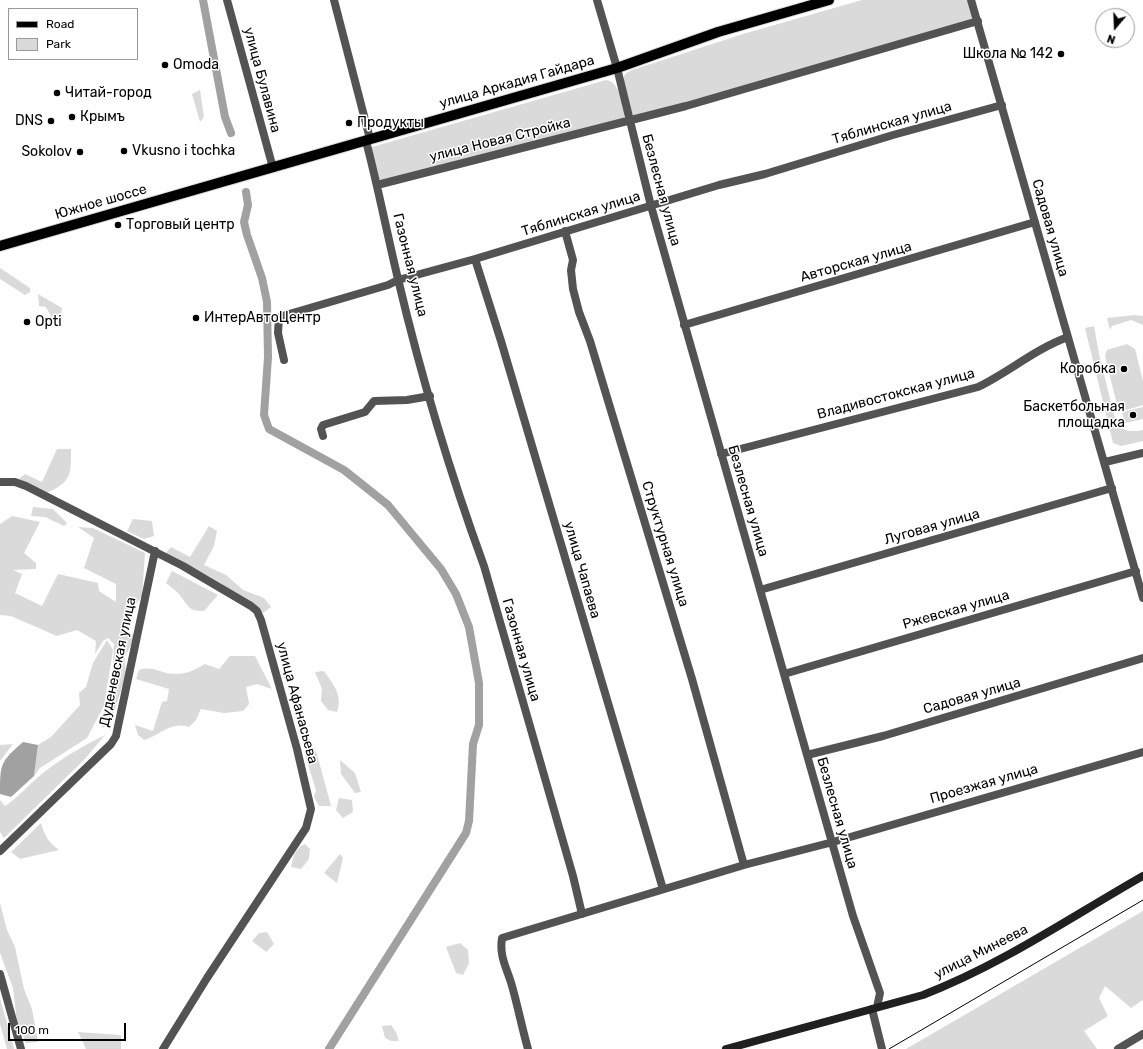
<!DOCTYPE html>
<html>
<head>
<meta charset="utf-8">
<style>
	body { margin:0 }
	#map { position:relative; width:1143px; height:1049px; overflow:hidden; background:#fff; font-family:Rubik,sans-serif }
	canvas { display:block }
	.legend { position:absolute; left:8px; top:8px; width:130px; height:52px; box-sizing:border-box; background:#fff; border:1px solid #999; margin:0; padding:5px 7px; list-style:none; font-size:12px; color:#000 }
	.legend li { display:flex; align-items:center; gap:8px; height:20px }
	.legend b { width:20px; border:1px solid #999 }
	.north { position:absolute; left:1095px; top:8px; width:40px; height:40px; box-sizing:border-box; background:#fff; border:1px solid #999; border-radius:50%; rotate:199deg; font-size:11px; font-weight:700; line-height:16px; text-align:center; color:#000 }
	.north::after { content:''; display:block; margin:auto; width:14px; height:18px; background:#000; clip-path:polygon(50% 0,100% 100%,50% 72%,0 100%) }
	.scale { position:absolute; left:8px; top:1023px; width:118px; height:18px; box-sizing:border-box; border:2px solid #000; border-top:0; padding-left:5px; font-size:12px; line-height:14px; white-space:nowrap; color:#000; -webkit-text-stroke:3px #fff; paint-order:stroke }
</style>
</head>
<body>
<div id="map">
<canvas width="1143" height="1049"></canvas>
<ul class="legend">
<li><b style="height:5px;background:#000"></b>Road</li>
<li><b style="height:11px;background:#dadada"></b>Park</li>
</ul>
<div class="north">N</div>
<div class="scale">100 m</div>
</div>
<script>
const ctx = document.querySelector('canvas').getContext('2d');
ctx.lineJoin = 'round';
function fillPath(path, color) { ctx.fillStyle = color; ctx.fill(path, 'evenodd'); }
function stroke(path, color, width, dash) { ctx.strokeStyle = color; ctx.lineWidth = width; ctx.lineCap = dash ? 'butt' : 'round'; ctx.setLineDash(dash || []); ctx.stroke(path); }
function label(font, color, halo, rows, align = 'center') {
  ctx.font = font + ' Rubik,sans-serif'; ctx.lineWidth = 3; ctx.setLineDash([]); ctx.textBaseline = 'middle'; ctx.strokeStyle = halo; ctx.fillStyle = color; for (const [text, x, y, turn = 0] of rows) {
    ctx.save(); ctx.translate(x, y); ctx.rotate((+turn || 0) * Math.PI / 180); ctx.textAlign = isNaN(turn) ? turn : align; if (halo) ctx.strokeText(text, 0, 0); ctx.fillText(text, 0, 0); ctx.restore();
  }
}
fillPath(new Path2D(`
	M 862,0 L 968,0 L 973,16 L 970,21 L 640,115 L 633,115 L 630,112 L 623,79 L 625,74 L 632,70 L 743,34 Z
	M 606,80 C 620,81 622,105 625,115 L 623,119 L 382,180 L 379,179 L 372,151 L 372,147 Z
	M 200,90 L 204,117 L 200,122 L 192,94 Z
	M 0,268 L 30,288 L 30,292 L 25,295 L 0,279 Z
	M 38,294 L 62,308 L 61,314 L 52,318 L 46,307 L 39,306 Z
	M 1135,315 L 1143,316 L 1143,325 L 1131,320 L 1112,326 L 1110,330 L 1107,318 Z
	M 1094,326 L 1099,354 L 1116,423 C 1122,432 1134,432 1143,430 L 1143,441 L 1121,446 L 1113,443 L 1085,328 Z
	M 1127,344 L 1135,349 L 1143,381 L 1143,405 L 1126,410 L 1119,408 L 1117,405 L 1105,356 L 1107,350 Z
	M 1143,407 L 1143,419 L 1125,423 L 1122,412 Z
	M 57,449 L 71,449 C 71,475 72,481 47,493 L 19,479 L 25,474 L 42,482 Z
	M 33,507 L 53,509 L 67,523 L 64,526 L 45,517 L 31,516 Z
	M 12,516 L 40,522 L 24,553 L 36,563 L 36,569 L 13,570 L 22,574 L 15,593 L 42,606 L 58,574 L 98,583 L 99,591 L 116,602 L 116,584 L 84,568 L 94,538 L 78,527 L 93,528 L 145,553 L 142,596 L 130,612 L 124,632 L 136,635 L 125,657 L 126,675 L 110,724 L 102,728 L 101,724 L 112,684 L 114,644 L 108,638 L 103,641 L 95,654 L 96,641 L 77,630 L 57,636 L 11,616 L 0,615 L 0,524 Z
	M 133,519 L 152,521 L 154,536 L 144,539 L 127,531 Z
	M 209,526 L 217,531 L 214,546 L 204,565 L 226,575 L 243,590 L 264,598 L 271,607 L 263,613 L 219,582 L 195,568 L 181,563 L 166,553 L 171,547 L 190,557 Z
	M 172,571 L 218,595 L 204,611 C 188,612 187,604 179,594 C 175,590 170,586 166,583 Z
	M 107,640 L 113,650 L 104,706 L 87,738 L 40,768 L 34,776 L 38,745 L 51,737 L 80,705 L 79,693 L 86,687 L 93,663 Z
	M 230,656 L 255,656 L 272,689 L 257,684 L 246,687 L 249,704 L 243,711 L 224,713 L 201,709 L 196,720 L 189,727 C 170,721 161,735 144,740 L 138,735 L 135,725 L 153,731 L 162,702 L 167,701 L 169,689 L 136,679 L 139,670 C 152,665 162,674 175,674 C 187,674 195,670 205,664 L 219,669 Z
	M 324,671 C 333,684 343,695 337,712 L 328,710 L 321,701 L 322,689 L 315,672 Z
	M 105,735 L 84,760 L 4,838 L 0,832 L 0,800 L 5,806 C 17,798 26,788 37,778 C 58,760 81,747 105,735 Z
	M 13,744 L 0,761 L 0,745 Z
	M 314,748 L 317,754 L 331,806 L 319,806 L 314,797 L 316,790 L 304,752 Z
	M 340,760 L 355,773 L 361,792 L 355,793 L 341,774 Z
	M 339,798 L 352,800 L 353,812 L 343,818 L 336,810 Z
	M 41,823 C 44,835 49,843 59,850 L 20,859 L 11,852 Z
	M 305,844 L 310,849 L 309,859 L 301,869 L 291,867 C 293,857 295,848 305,844 Z
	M 340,854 L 343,858 L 337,883 L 324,873 Z
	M 0,903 L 7,930 L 15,947 L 24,989 L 32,1009 L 38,1042 L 26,1043 L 17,1022 L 13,988 L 0,953 Z
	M 1143,911 L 1143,1000 L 1131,1008 L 1105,986 L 1099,998 L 1108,1016 L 1084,1031 L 1097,1049 L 906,1049 Z
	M 267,932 L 274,944 L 266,952 L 252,941 L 259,933 Z
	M 460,943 L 468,950 L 469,963 L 463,975 L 456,973 L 446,947 Z
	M 0,998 L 14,1049 L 7,1049 L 0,1024 Z
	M 391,1025 L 396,1032 L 399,1041 L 391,1041 L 385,1038 L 382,1026 Z
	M 78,1032 L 121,1035 L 121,1049 L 86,1049 Z`), '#dadada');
fillPath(new Path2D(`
	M 23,742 L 38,745 L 34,776 L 11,797 L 0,794 C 0,764 0,762 23,742 Z`), '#a1a1a1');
stroke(new Path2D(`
	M 203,0 L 225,117 L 231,133
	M 246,192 L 248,205 L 244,222 L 247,235 L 262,278 L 267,302 L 268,357 L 264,415 L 269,429 L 344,470 L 388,505 L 441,569 L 456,594 L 469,627 L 479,683 L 479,725 L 473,744 L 469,821 L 466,833 L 329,1049`), '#a1a1a1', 8);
const primary = new Path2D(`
	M 0,246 L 617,68 L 718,32 L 829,0`);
stroke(primary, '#dbdbdb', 12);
stroke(new Path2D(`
	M 227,0 L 273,168
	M 334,0 L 370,139
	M 597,0 L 617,68 L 651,206 L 807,755 L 853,916 L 880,993 L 877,1007
	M 971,0 L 1143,598
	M 366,141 C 378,187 387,233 398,279 C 421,376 450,473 484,566 L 573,876 L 582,914
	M 377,185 L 686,106 L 978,21
	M 565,231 L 573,260 L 571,270 L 573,289 L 579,312 L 590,341 L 692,679 L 744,865
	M 475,259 L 501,341 L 663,889
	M 684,325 L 1035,222
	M 284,360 L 278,333 L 279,317 L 388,285 L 398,280 L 475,259 L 719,185 L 765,174 L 893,135 L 1002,105
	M 323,436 L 321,429 L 323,425 L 365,412 L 374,401 L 407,400 L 430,396
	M 721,454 L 978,387 C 1009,372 1035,349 1068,337
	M 1105,462 L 1143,453
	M 0,482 L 15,482 L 26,486 L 183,566 L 251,606 L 257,611 L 261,620 L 297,749 L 311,809 L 306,828 L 207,978 L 163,1049
	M 760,590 L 1112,488
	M 784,674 L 1136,571
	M 807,755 L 883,736 L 1143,658
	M 0,851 L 111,744 L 116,736 L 155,551
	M 872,1009 L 882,1049
	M 528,1049 C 522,1028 518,1007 512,986 C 507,968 499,957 502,938 L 744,865 L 833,842 L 1143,752
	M 1118,1049 L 1143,1034`), '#535353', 8);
stroke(new Path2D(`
	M 0,974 L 21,1049`), '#535353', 8);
stroke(new Path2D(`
	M 726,1049 L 923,995 C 1001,965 1071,917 1143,876`), '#202020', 8);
stroke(primary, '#000', 10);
stroke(new Path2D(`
	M 889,1049 L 1143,900`), '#000', 1);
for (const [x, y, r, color] of [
	[1061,54,4,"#000"],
	[165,65,4,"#000"],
	[57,93,4,"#000"],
	[72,117,4,"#000"],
	[51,121,4,"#000"],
	[349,123,4,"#000"],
	[124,151,4,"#000"],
	[80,152,4,"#000"],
	[118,225,4,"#000"],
	[196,318,4,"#000"],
	[27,322,4,"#000"],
	[1124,369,4,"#000"],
	[1133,415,4,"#000"]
]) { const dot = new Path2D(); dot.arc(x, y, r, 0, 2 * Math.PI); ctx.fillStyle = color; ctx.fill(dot); stroke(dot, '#fff', 1.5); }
label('14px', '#000', '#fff', [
	["Школа № 142",1053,54,"right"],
	["Omoda",173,65],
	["Читай-город",65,93],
	["Крымъ",80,117],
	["DNS",43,121,"right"],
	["Продукты",357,123],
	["Vkusno i tochka",132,151],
	["Sokolov",72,152,"right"],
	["Торговый центр",126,225],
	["ИнтерАвтоЦентр",204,318],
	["Opti",35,322],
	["Коробка",1116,369,"right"],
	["Баскетбольная",1125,407,"right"],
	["площадка",1125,423,"right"]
], 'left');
label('14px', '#000', '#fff', [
	["улица Булавина",262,80,75],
	["улица Аркадия Гайдара",517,82,-16],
	["Тяблинская улица",892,123,-16],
	["улица Новая Стройка",500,140,-14],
	["Безлесная улица",661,190,75],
	["Южное шоссе",101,202,-16],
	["Тяблинская улица",581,214,-17],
	["Садовая улица",1050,228,74],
	["Авторская улица",856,262,-16],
	["Газонная улица",410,265,76],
	["Владивостокская улица",896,394,-15],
	["Безлесная улица",748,501,74],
	["Луговая улица",932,527,-16],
	["Структурная улица",665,544,73],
	["улица Чапаева",582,570,74],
	["Ржевская улица",956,610,-16],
	["Газонная улица",521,650,74],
	["Дуденевская улица",118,662,-78],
	["Садовая улица",972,696,-16],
	["улица Афанасьева",297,703,75],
	["Проезжая улица",984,784,-16],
	["Безлесная улица",837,813,74],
	["улица Минеева",981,952,-27]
]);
</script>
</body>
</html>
